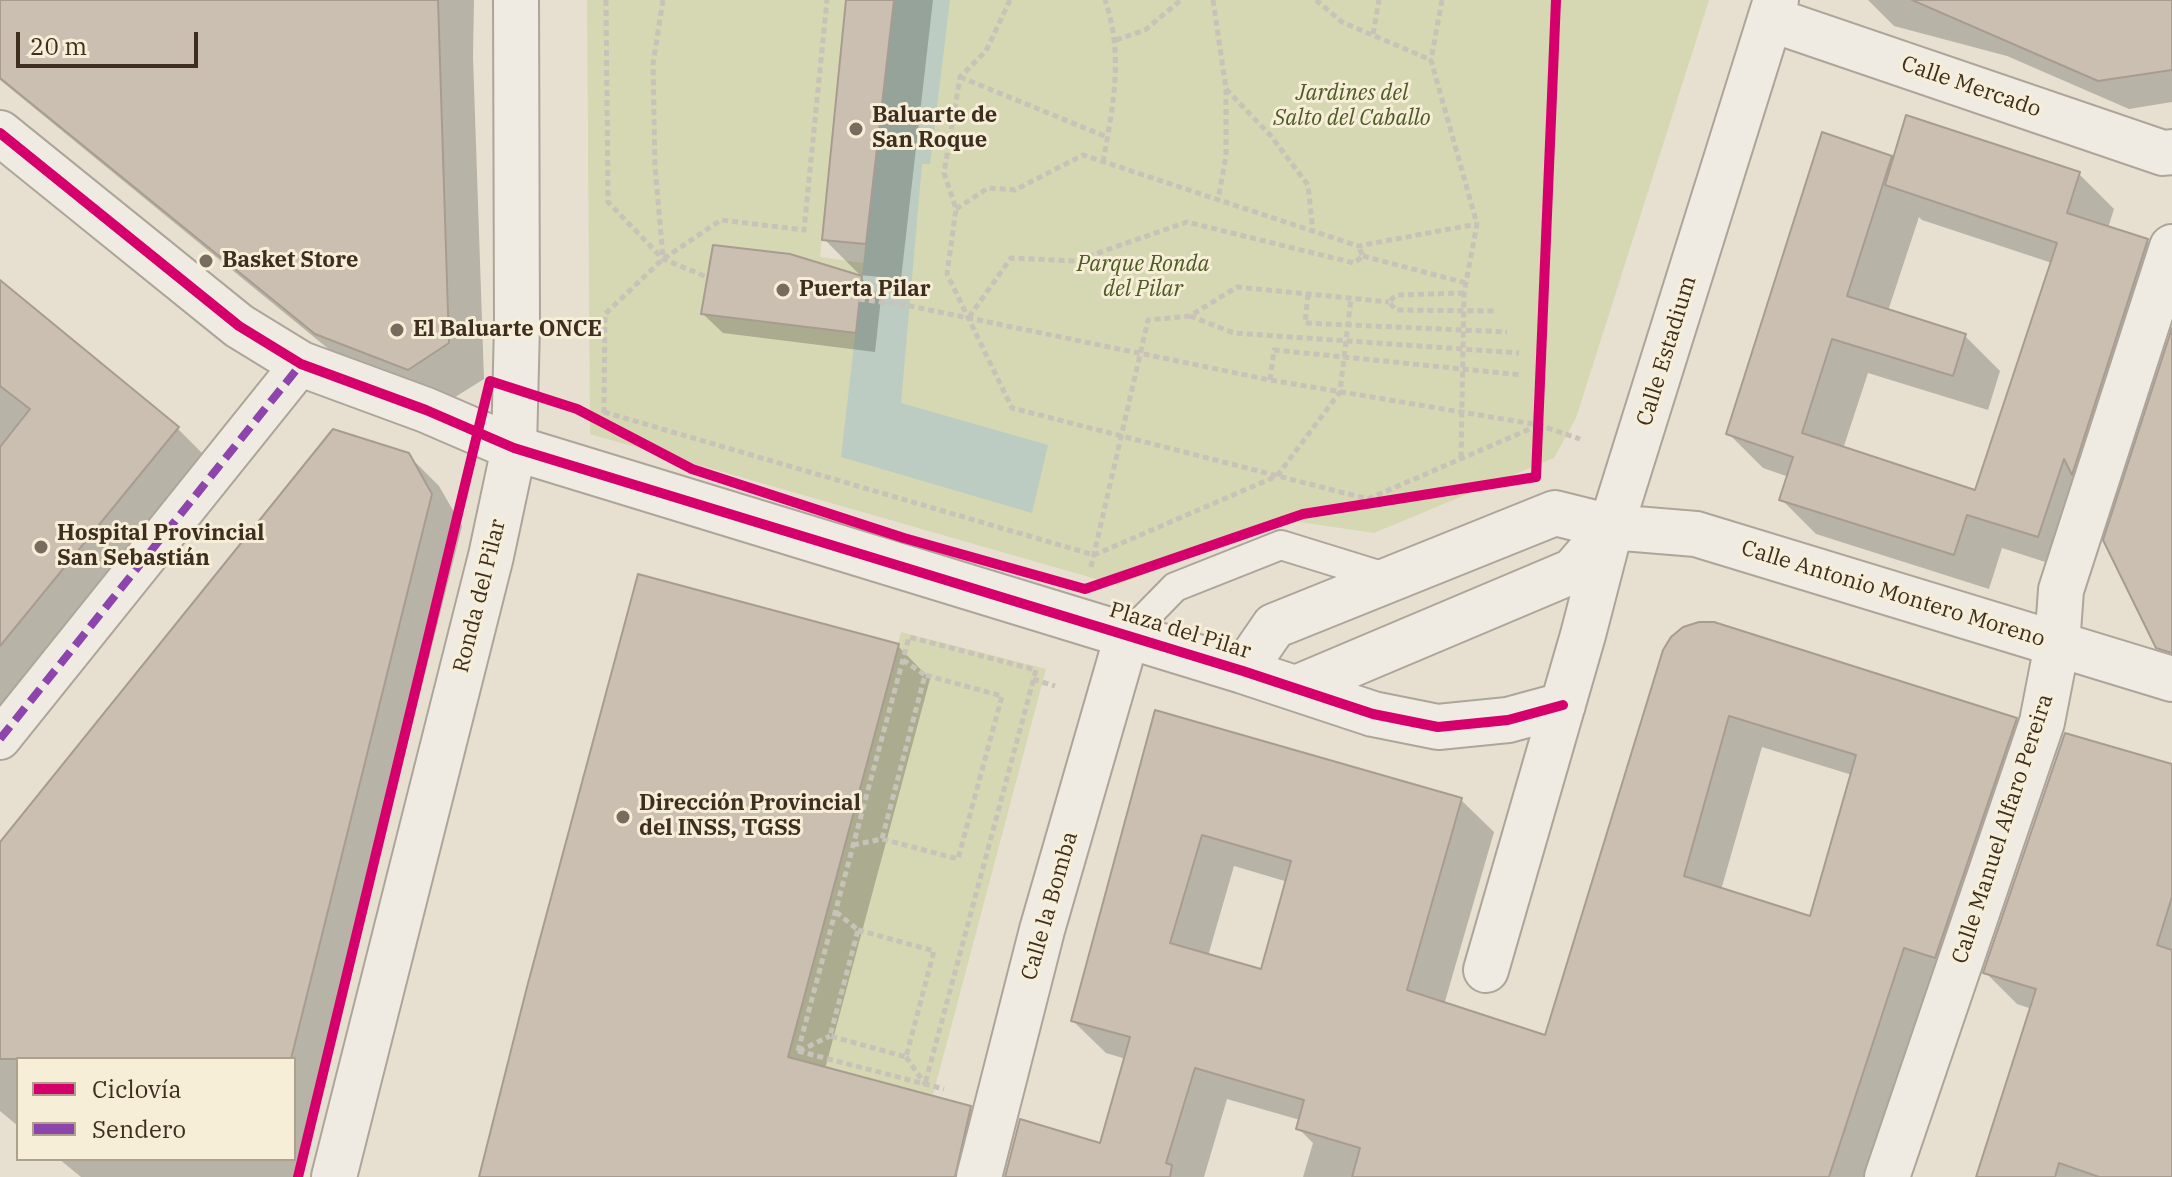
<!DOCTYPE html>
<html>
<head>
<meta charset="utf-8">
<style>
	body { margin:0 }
	#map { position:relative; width:2172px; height:1177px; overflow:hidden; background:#e7e0d1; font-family:"IBM Plex Serif",serif }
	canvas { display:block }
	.legend { position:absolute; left:16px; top:1057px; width:280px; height:104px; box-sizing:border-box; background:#f7eed8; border:2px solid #ada18e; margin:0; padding:10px 14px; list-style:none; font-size:24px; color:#3d2e20 }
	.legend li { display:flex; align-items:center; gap:16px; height:40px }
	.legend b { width:40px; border:2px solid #ada18e }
	.scale { position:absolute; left:16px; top:32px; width:182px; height:36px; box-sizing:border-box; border:4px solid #3d2e20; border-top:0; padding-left:10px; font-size:24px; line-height:28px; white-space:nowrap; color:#3d2e20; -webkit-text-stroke:6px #f7eed8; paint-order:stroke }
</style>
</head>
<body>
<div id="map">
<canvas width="2172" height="1177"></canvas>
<ul class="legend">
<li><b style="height:10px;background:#d6006c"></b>Ciclovía</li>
<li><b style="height:10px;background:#8e44ad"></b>Sendero</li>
</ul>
<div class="scale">20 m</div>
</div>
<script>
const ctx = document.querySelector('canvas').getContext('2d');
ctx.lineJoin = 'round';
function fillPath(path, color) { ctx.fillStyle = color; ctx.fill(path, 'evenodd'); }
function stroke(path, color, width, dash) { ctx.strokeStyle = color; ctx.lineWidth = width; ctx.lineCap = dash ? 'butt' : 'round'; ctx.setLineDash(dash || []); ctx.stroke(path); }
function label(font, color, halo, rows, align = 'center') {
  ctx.font = font + ' "IBM Plex Serif",serif'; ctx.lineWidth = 6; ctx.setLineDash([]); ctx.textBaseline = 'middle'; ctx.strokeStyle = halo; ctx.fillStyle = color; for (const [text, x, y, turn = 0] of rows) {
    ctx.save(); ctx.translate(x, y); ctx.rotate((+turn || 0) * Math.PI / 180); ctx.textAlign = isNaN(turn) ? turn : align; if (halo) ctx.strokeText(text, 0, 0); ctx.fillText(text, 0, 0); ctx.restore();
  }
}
fillPath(new Path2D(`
	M 587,0 L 846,0 L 820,257 L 863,263 L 894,0 L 1709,0 L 1576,418 L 1554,458 L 1374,533 L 1286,520 L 1117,585 L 590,434 Z
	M 901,632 L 1046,669 L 933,1095 L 788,1057 Z`), '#d6d7b3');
fillPath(new Path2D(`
	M 894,0 L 950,0 L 930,164 L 922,164 L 901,403 L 1048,445 L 1032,513 L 841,457 Z`), '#bcccc2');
fillPath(new Path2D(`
	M 0,0 L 474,0 L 473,57 L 484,379 L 444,404 L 353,369 L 0,80 Z
	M 848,0 L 933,0 L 901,279 L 860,275 L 824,239 Z
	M 1868,0 L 2172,0 L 2172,102 L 2129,109 L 2007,56 L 1894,26 Z
	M 1891,158 L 1894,161 L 2079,174 L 2114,209 L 2108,228 L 2147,241 L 2172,265 L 2073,571 L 2002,548 L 1989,589 L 1816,534 L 1781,499 L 1789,477 L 1763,468 L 1728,433 ZM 1919,217 L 1922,220 L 2052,263 L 1976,492 L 1843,449 L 1868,373 L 1988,410 L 2000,371 L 1965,336 L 1888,311 Z
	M 861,278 L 881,298 L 875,352 L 723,333 L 703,314 Z
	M 0,283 L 177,428 L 213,464 L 0,726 Z
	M 408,455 L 439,486 L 462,526 L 299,1177 L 81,1177 L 59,1159 L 294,1159 L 294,1059 L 18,1059 L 18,1126 L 0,1111 L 0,846 Z
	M 898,646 L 930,679 L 825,1069 L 970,1108 L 1003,1140 L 994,1177 L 481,1177 Z
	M 1665,651 L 2016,720 L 2049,753 L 1873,1177 L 1303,1177 L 1313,1143 L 1298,1128 L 1300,1120 L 1227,1099 L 1204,1177 L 1007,1177 L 1101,1146 L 1126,1059 L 1106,1053 L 1073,1021 L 1157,712 L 1461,800 L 1494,832 L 1444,1005 L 1546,1037 ZM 1762,747 L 1852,775 L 1811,918 L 1721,890 ZM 1234,866 L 1288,882 L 1262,972 L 1208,956 Z
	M 2172,767 L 2172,1177 L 1978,1177 L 2032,1009 L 2017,1004 L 1985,972 Z`), '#0003');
const building = new Path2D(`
	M 0,0 L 438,0 L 449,343 L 408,370 L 315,334 L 0,78 Z
	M 846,0 L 894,0 L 866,244 L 822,240 Z
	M 1912,0 L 2172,0 L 2172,70 L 2098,81 Z
	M 1906,115 L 2080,172 L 2067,213 L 2148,239 L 2072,475 L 2064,459 L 2038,537 L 1967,515 L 1954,555 L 1779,500 L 1793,457 L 1726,434 L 1822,132 L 1892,156 L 1847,296 L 1966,334 L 1953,376 L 1832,339 L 1802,433 L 1975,490 L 2057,243 L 1885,185 Z
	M 713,245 L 790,254 L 862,276 L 856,333 L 701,314 Z
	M 0,280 L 179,427 L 0,646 L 0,447 L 30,409 L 0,386 Z
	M 2172,328 L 2172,653 L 2156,648 L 2103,540 Z
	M 333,429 L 409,453 L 432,494 L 291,1059 L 0,1059 L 0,842 Z
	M 638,574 L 899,644 L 788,1057 L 971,1106 L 955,1177 L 479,1177 L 527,987 Z
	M 1699,622 L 1714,622 L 2017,718 L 1935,958 L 1904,948 L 1829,1177 L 1352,1177 L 1360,1148 L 1296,1129 L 1304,1100 L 1195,1068 L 1166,1163 L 1172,1165 L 1170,1177 L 1005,1177 L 1020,1119 L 1100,1143 L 1130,1037 L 1071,1021 L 1155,710 L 1462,798 L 1407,990 L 1545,1035 L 1663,650 L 1671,637 L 1683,627 ZM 1729,716 L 1856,755 L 1810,916 L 1684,876 ZM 1202,835 L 1291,861 L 1261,969 L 1170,943 Z
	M 2065,733 L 2172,764 L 2172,897 L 2157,945 L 2172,950 L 2172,1177 L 2099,1177 L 2059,1163 L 2055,1177 L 1976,1177 L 2036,989 L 1983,973 Z`);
fillPath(building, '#cbbfb2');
stroke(building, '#a89c90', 2);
const service = new Path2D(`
	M 1127,636 L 1175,587 L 1281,545 L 1391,579`);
const pedestrian = new Path2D(`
	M 0,739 L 301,364`);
const minor = new Path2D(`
	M 1770,19 L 2163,153 L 2172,152
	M 0,133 L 239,326 L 301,364 L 426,410 L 514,448 L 1243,671 L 1373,714 L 1438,727 L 1508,720 L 1563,705
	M 1243,671 L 1274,626 L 1555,513 L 1611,527 L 1696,534 L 2172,679
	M 1296,688 L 1573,571 L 1607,532
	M 1486,970 L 1583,635 L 1611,527 L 1776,0
	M 334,1177 L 491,556 L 514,448 L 517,325 L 516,0
	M 979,1177 L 1042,930 L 1127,636
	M 1887,1177 L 2042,722 L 2057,645 L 2061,590 L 2172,247`);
stroke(service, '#ada599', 32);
stroke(pedestrian, '#ada599', 44);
stroke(minor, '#ada599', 48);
stroke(new Path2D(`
	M 606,0 L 608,202 L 663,259 L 707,277
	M 663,0 L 653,64 L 655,166 L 663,258
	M 1010,0 L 986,51 L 960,77 L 944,173 L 956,209 L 947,274 L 1012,408 L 1368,499 L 1539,425
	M 1213,0 L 1226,89 L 1226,156 L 1218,200
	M 1316,0 L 1342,22 L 1431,60
	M 1442,0 L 1431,60 L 1477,224 L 1464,293 L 1461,459
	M 1373,34 L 1379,0
	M 1116,40 L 1145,30 L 1181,0
	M 960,77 L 1107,137
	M 1226,89 L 1271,136 L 1308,185 L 1313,232
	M 1103,162 C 1113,107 1124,54 1105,0
	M 956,209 L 988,188 L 1015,190 L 1083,155 L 1358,246 L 1477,224
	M 1363,256 L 1466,283
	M 1464,293 L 1396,295 L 1389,302 L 1396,310 L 1494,311
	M 1308,294 L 1305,323 L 1507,332
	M 859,299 L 910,306 L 1270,380 L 1539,425 L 1580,439
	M 1190,316 L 1234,333 L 1519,353
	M 969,317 L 1011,258 L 1075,261 L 1187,222 L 1354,263 L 1363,256 L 1358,246
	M 1270,380 L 1274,350 L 1522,375
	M 604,412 L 1094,555 L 1277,476 L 1340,392 L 1351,298
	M 604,413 L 605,314 L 663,259 L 721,220 L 804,230 L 827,0
	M 1091,567 L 1148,320 L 1190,316 L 1237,287 L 1389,302
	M 903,660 L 925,675
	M 1033,679 L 1055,686
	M 853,845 L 882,839 L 958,859 L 1002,696 L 925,675 L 882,839
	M 836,912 L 858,930
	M 858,930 L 934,951 L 906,1057 L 830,1036 Z
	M 798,1051 L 909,637 L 1036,670 L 925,1084
	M 798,1051 L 944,1089
	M 799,1051 L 830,1036
	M 906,1057 L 925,1084`), '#c8c2b9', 5, [6, 4]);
stroke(service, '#efebe3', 28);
stroke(pedestrian, '#efebe3', 40);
stroke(minor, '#efebe3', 44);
stroke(new Path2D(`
	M 0,739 L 301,364`), '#8e44ad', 8, [16, 8]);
stroke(new Path2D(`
	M 0,133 L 239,326 L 301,364 L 426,410 L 514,448 L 1243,671 L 1373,714 L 1438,727 L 1508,720 L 1563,705
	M 298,1177 L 490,381 L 577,409 L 692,469 L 904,538 L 1085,589 L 1303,514 L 1536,477 L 1556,0`), '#d6006c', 10);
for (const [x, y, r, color] of [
	[856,129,8,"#786c5e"],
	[206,261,8,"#786c5e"],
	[783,290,8,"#786c5e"],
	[397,330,8,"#786c5e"],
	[41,547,8,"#786c5e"],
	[623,817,8,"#786c5e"]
]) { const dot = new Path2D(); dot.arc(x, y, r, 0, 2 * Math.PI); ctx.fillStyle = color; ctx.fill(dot); stroke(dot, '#f7eed8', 3); }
label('22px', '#3d2e20', '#f7eed8', [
	["Calle Mercado",1971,87,19],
	["Calle Estadium",1667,351,-73],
	["Calle Antonio Montero Moreno",1893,594,17],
	["Ronda del Pilar",480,596,-76],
	["Plaza del Pilar",1180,631,17],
	["Calle Manuel Alfaro Pereira",2003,829,-72],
	["Calle la Bomba",1050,906,-74]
]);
label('italic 22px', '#4d5a26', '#f7eed8', [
	["Jardines del",1352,94],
	["Salto del Caballo",1352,119],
	["Parque Ronda",1143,265],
	["del Pilar",1143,290]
]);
label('bold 22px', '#3d2e20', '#f7eed8', [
	["Baluarte de",872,116],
	["San Roque",872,141],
	["Basket Store",222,261],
	["Puerta Pilar",799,290],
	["El Baluarte ONCE",413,330],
	["Hospital Provincial",57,534],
	["San Sebastián",57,559],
	["Dirección Provincial",639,804],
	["del INSS, TGSS",639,829]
], 'left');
</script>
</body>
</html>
